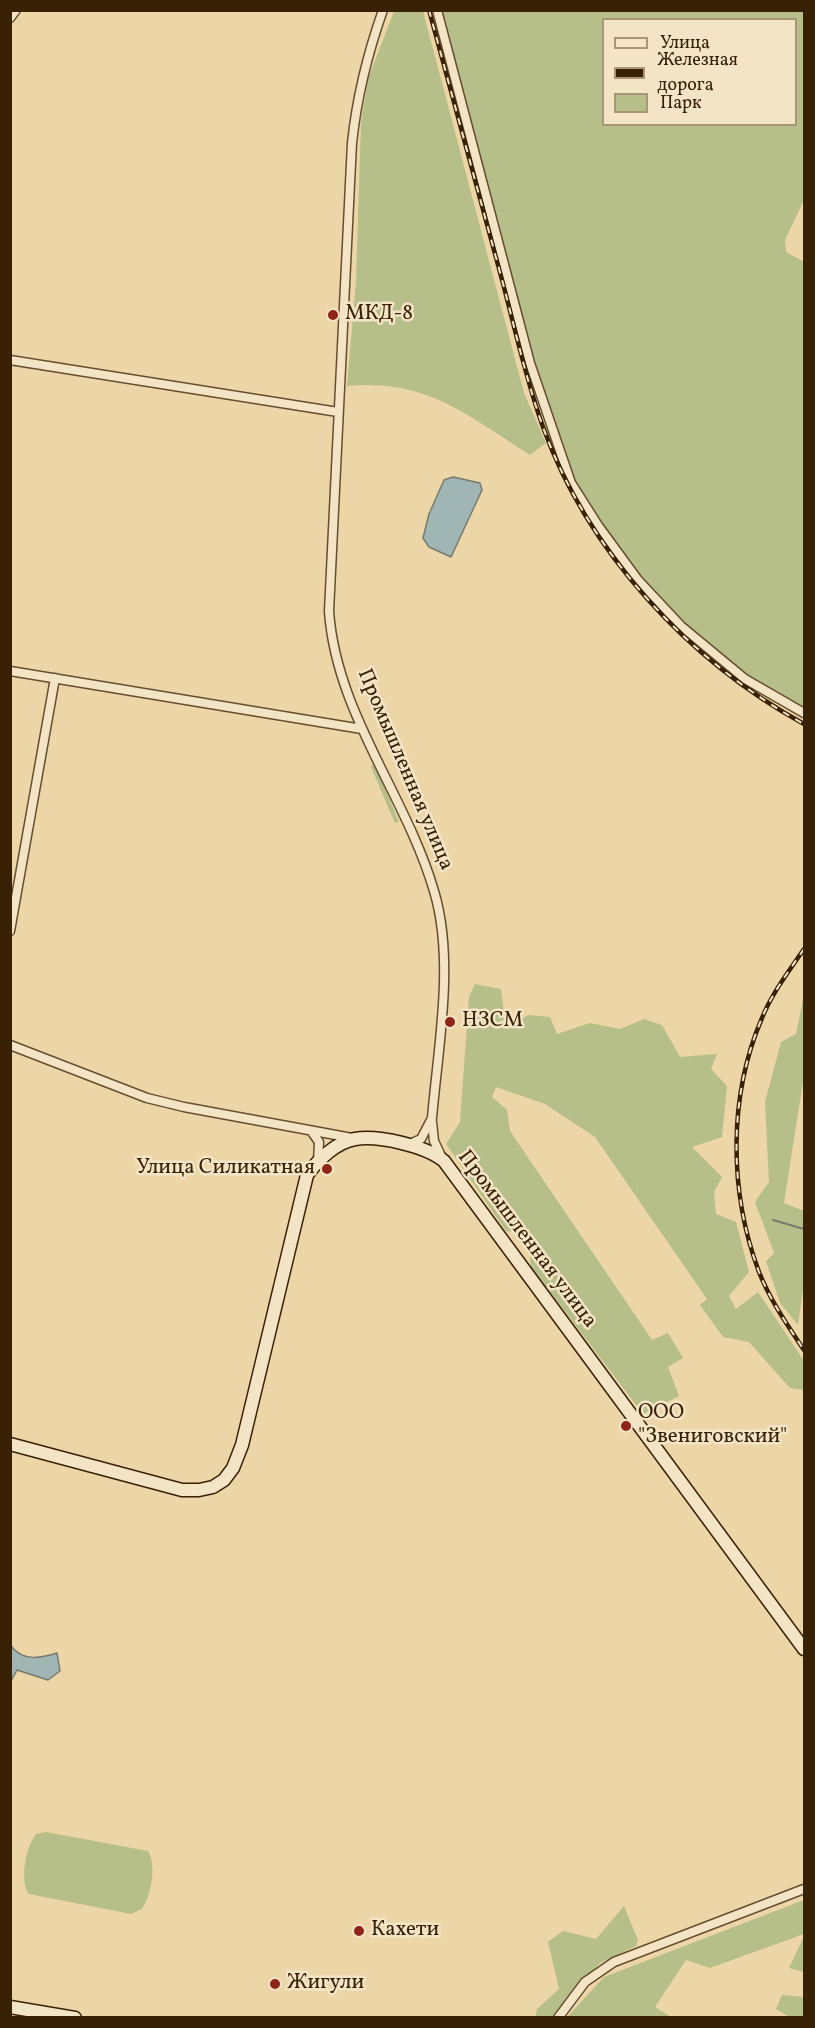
<!DOCTYPE html>
<html>
<head>
<meta charset="utf-8">
<style>
	body { margin:0 }
	#map { position:relative; width:815px; height:2028px; overflow:hidden; background:#ecd6a8; font-family:Vollkorn,serif }
	canvas { display:block }
	.frame { position:absolute; inset:0; border:12px solid #382104; pointer-events:none }
	.legend { position:absolute; left:602px; top:18px; width:195px; height:108px; box-sizing:border-box; background:#f3e4c6; border:2px solid #a89678; margin:0; padding:8px 10px; list-style:none; font-size:18px; color:#382104 }
	.legend li { display:flex; align-items:center; gap:12px; height:30px }
	.legend b { width:30px; border:2px solid #a89678 }
</style>
</head>
<body>
<div id="map">
<canvas width="815" height="2028"></canvas>
<div class="frame"></div>
<ul class="legend">
<li><b style="height:8px;background:#f3e4c6"></b>Улица</li>
<li><b style="height:8px;background:#382104"></b>Железная дорога</li>
<li><b style="height:16px;background:#b6be89"></b>Парк</li>
</ul>
</div>
<script>
const ctx = document.querySelector('canvas').getContext('2d');
ctx.lineJoin = 'round';
function fillPath(path, color) { ctx.fillStyle = color; ctx.fill(path, 'evenodd'); }
function stroke(path, color, width, dash) { ctx.strokeStyle = color; ctx.lineWidth = width; ctx.lineCap = dash ? 'butt' : 'round'; ctx.setLineDash(dash || []); ctx.stroke(path); }
function label(font, color, halo, rows, align = 'center') {
  ctx.font = font + ' Vollkorn,serif'; ctx.lineWidth = 5; ctx.setLineDash([]); ctx.textBaseline = 'middle'; ctx.strokeStyle = halo; ctx.fillStyle = color; for (const [text, x, y, turn = 0] of rows) {
    ctx.save(); ctx.translate(x, y); ctx.rotate((+turn || 0) * Math.PI / 180); ctx.textAlign = isNaN(turn) ? turn : align; if (halo) ctx.strokeText(text, 0, 0); ctx.fillText(text, 0, 0); ctx.restore();
  }
}
fillPath(new Path2D(`
	M 394,11 L 423,11 L 524,393 L 546,443 L 530,455 C 466,415 428,379 347,386 L 356,281 L 361,123 L 368,79 Z
	M 437,11 L 804,11 L 804,200 L 785,240 L 786,252 L 804,262 L 804,713 L 745,679 L 681,626 L 638,580 L 571,483 L 530,363 ZM 604,20 L 796,20 L 796,124 L 604,124 Z
	M 372,765 L 376,767 L 399,822 L 395,823 L 371,767 Z
	M 475,984 L 501,989 L 506,1028 L 528,1015 L 550,1017 L 557,1034 L 590,1023 L 620,1029 L 644,1019 L 662,1025 L 680,1057 L 717,1054 L 711,1069 L 727,1086 L 722,1137 L 692,1147 L 722,1177 L 714,1192 L 716,1214 L 736,1222 L 749,1272 L 729,1296 L 736,1309 L 758,1292 L 804,1361 L 804,1390 L 790,1388 L 749,1342 L 723,1337 L 700,1305 L 707,1299 L 595,1137 L 545,1104 L 496,1087 L 492,1097 L 507,1110 L 510,1131 L 652,1340 L 668,1333 L 683,1358 L 668,1367 L 679,1396 L 643,1414 L 531,1267 L 529,1249 L 520,1233 L 506,1231 L 446,1144 L 460,1122 L 469,997 Z
	M 804,994 L 804,1075 L 784,1203 L 804,1211 L 804,1282 L 798,1325 L 780,1303 L 766,1261 L 774,1253 L 755,1202 L 769,1182 L 765,1102 L 781,1042 L 796,1034 Z
	M 46,1832 L 148,1851 C 157,1865 151,1896 142,1909 L 131,1914 L 29,1894 C 19,1881 26,1846 36,1834 Z
	M 804,1900 L 804,1934 L 710,1968 L 686,1960 L 655,2007 L 671,2017 L 567,2017 L 604,1977 Z
	M 624,1906 L 638,1940 L 636,1946 L 600,1963 L 553,2017 L 535,2018 L 537,2009 L 559,1989 L 548,1942 L 563,1931 L 596,1939 Z
	M 804,1936 L 804,1972 L 789,1968 Z
	M 782,1995 L 804,1997 L 804,2017 L 789,2017 L 776,2009 Z`), '#b6be89');
const water = new Path2D(`
	M 453,477 L 480,483 L 482,490 L 451,557 L 429,547 L 423,538 L 429,514 L 444,480 Z
	M 11,1646 C 23,1662 41,1658 57,1653 L 60,1671 L 48,1680 L 17,1670 L 11,1681 Z`);
fillPath(water, '#9fb6b5');
stroke(water, '#767a6e', 1.5);
stroke(new Path2D(`
	M 773,1220 L 804,1229`), '#767a6e', 2);
const street = new Path2D(`
	M 383,10 C 367,55 357,96 352,143 L 329,611 C 336,713 406,795 434,891 C 455,960 438,1047 432,1118 L 421,1139 L 410,1144
	M 437,10 L 530,363 L 571,483 L 597,524 L 638,580 L 681,626 L 745,679 L 804,713
	M 10,18 L 16,10
	M 10,360 L 338,412
	M 10,671 L 362,729
	M 10,931 L 55,678
	M 10,1045 L 147,1098 L 184,1107 L 352,1138
	M 432,1122 L 434,1141 L 442,1158
	M 312,1132 L 319,1142 L 318,1162
	M 558,2018 L 585,1982 L 614,1962 L 804,1889`);
const secondary = new Path2D(`
	M 10,1444 L 182,1490 L 199,1490 L 213,1487 L 224,1480 L 233,1468 L 242,1445 L 307,1175 C 318,1160 336,1142 355,1139 C 378,1135 426,1146 444,1161 L 804,1649
	M 10,2007 L 75,2018`);
stroke(street, '#654e2d', 11);
stroke(secondary, '#382104', 15);
stroke(street, '#f3e4c6', 8);
stroke(secondary, '#f3e4c6', 12);
const rail = new Path2D(`
	M 429,10 C 452,95 475,180 498,265 C 513,319 524,374 543,427 C 588,552 689,661 804,724
	M 804,949 C 789,971 772,993 762,1018 C 728,1097 729,1192 759,1272 C 770,1300 788,1326 804,1350`);
stroke(rail, '#382104', 4.5);
stroke(rail, '#f3e4c6', 2, [7]);
for (const [x, y, r, color] of [
	[333,315,6,"#8f2418"],
	[450,1022,6,"#8f2418"],
	[327,1169,6,"#8f2418"],
	[626,1426,6,"#8f2418"],
	[359,1931,6,"#8f2418"],
	[275,1984,6,"#8f2418"]
]) { const dot = new Path2D(); dot.arc(x, y, r, 0, 2 * Math.PI); ctx.fillStyle = color; ctx.fill(dot); stroke(dot, '#f3e4c6', 2); }
label('21px', '#382104', '#f3e4c6', [
	["МКД-8",345,315],
	["НЗСМ",462,1022],
	["Улица Силикатная",315,1169,"right"],
	["ООО",638,1414],
	["\"Звениговский\"",638,1438],
	["Кахети",371,1931],
	["Жигули",287,1984]
], 'left');
label('21px', '#382104', '#f3e4c6', [
	["Промышленная улица",404,770,67],
	["Промышленная улица",526,1240,53]
]);
</script>
</body>
</html>
